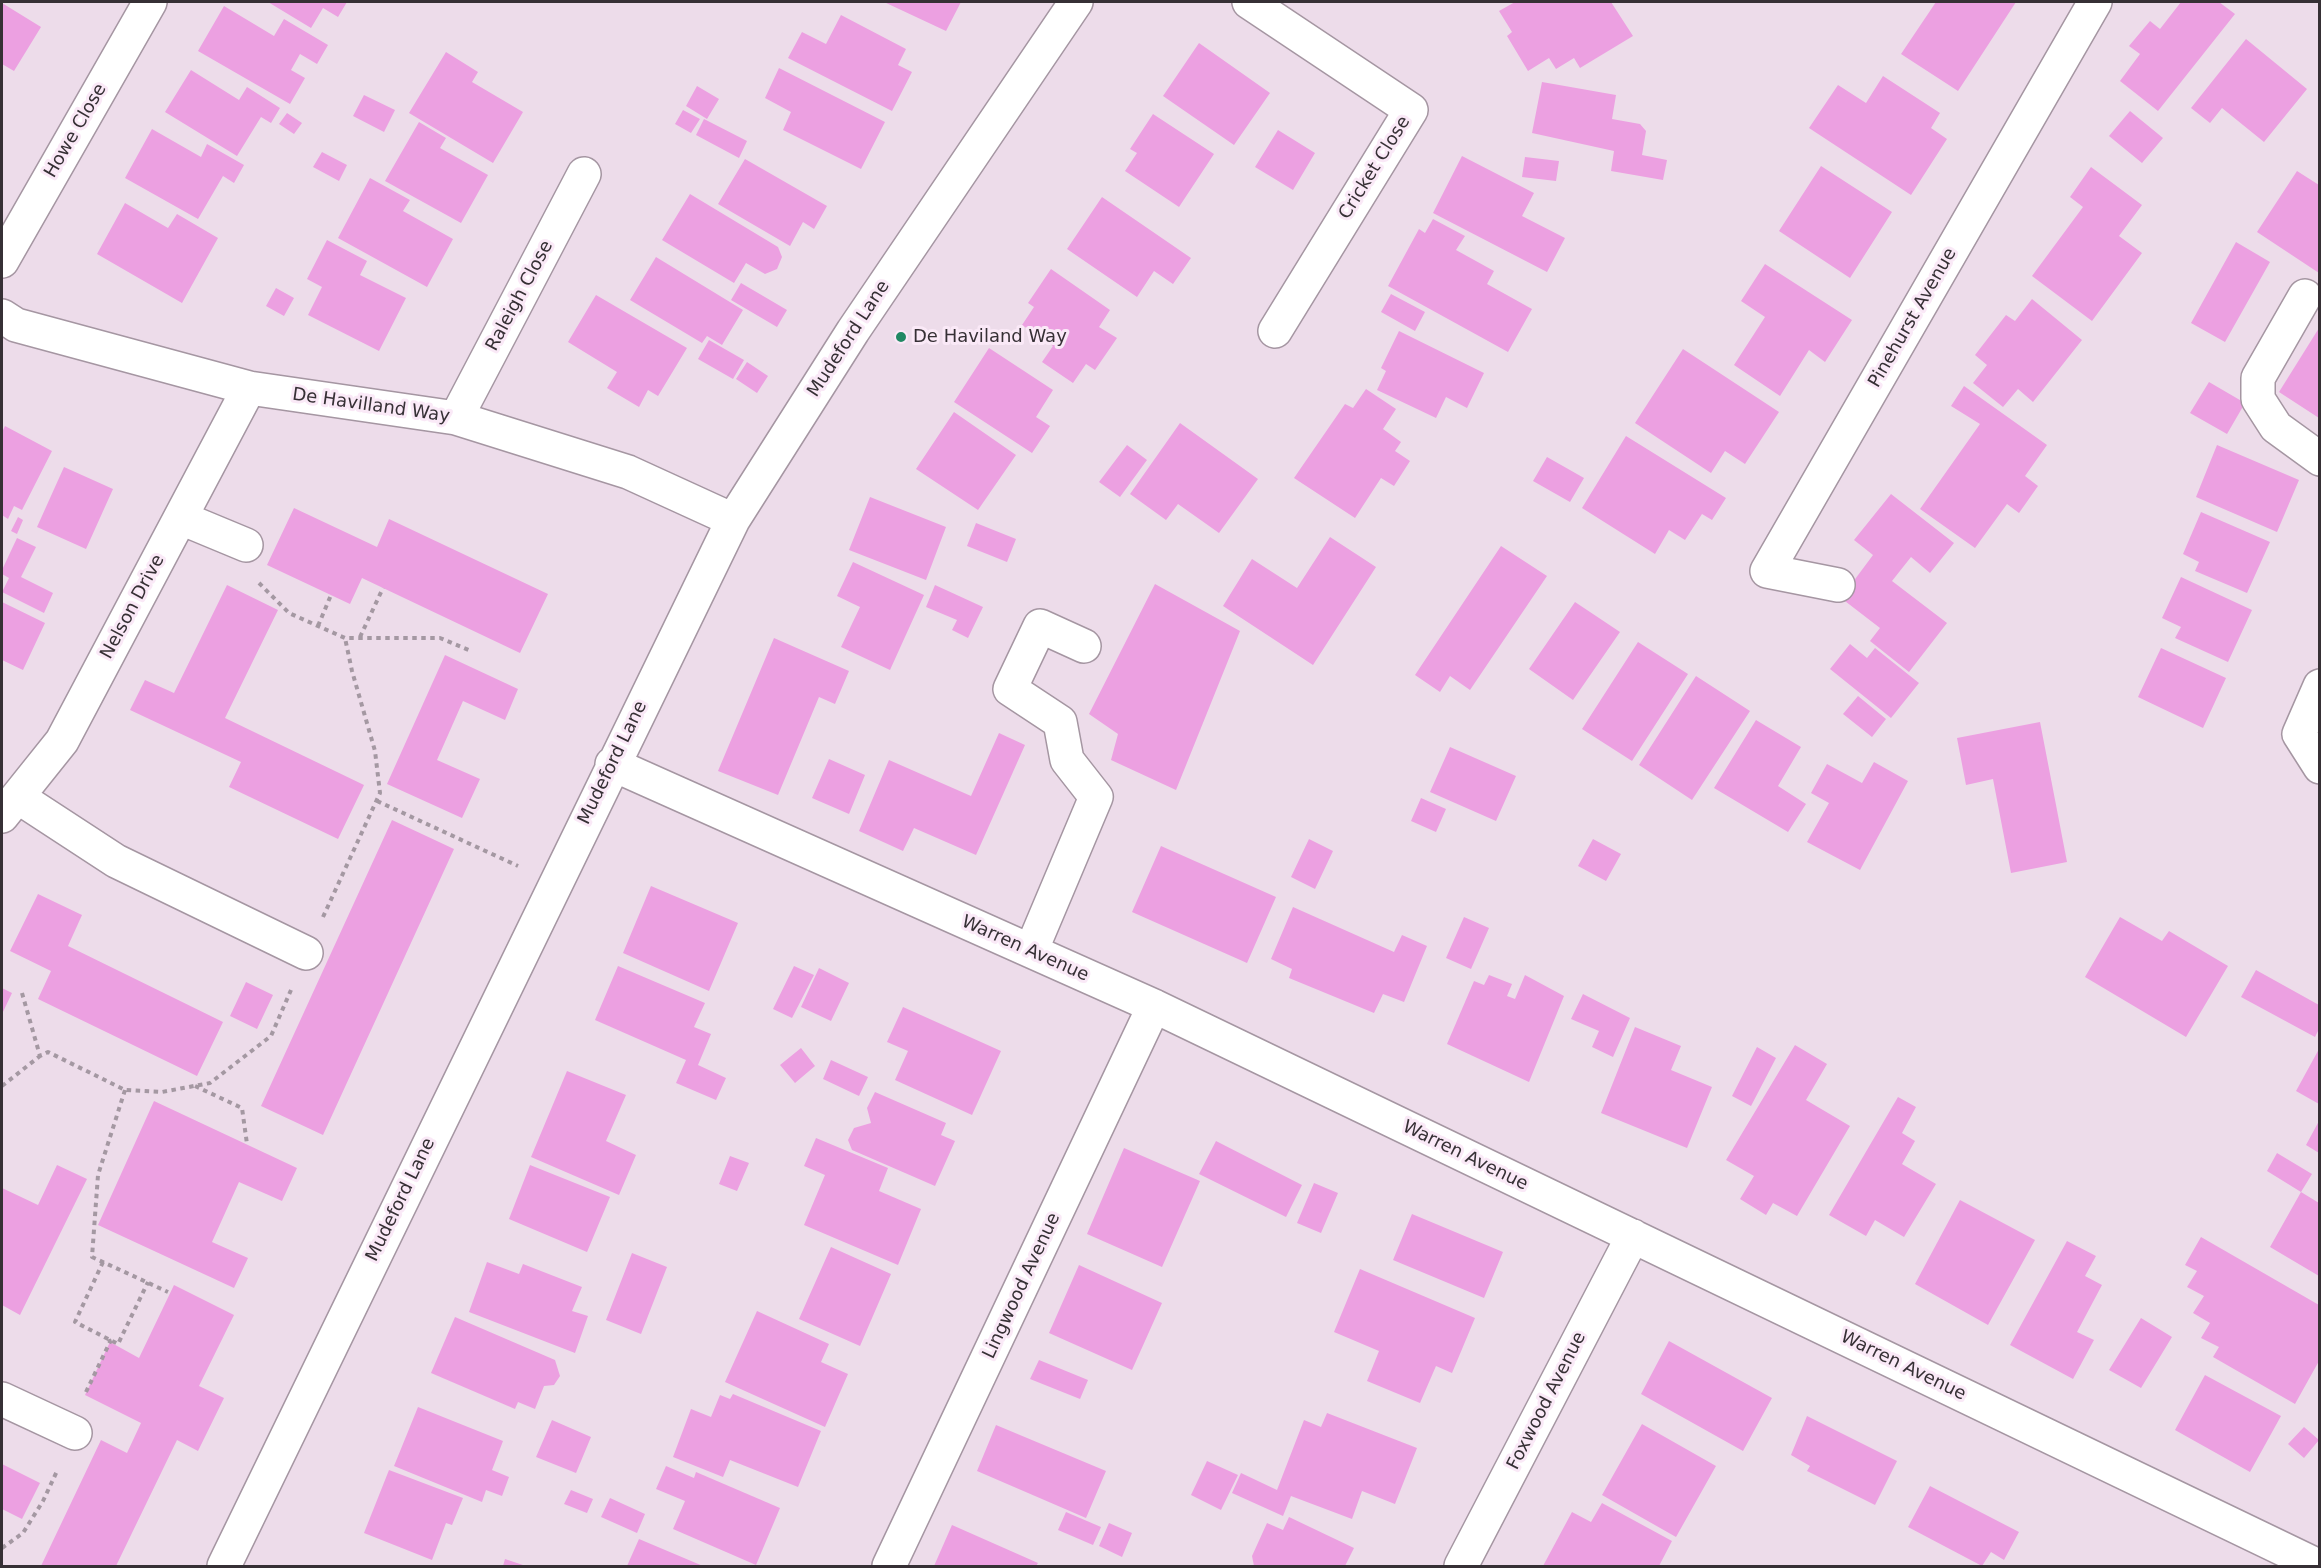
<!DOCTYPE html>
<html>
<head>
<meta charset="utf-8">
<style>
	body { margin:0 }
	#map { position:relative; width:2321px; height:1568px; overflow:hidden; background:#eddcea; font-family:"DejaVu Sans",sans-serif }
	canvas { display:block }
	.frame { position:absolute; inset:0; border:3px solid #363035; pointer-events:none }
</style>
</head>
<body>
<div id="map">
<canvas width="2321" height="1568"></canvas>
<div class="frame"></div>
</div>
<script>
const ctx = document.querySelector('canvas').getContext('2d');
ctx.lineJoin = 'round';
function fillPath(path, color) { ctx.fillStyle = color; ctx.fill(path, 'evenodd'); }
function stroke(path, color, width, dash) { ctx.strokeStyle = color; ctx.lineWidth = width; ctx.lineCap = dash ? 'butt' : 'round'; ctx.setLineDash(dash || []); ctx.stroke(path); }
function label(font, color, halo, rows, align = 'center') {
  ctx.font = font + ' "DejaVu Sans",sans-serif'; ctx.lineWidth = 6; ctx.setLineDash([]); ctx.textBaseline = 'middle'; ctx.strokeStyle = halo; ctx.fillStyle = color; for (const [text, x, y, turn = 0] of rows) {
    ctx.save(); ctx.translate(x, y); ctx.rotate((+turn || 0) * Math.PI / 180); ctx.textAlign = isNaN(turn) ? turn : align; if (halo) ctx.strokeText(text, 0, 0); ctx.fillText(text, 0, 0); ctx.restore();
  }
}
fillPath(new Path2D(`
	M 268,2 L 347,2 L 338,17 L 323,8 L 311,28 Z
	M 884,2 L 961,2 L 946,31 Z
	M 1515,2 L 1611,2 L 1633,36 L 1580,68 L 1574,58 L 1556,69 L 1549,58 L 1528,71 L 1507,36 L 1512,32 L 1499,11 Z
	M 1936,2 L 2016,2 L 1958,91 L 1901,54 Z
	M 2181,2 L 2219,2 L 2235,14 L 2158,111 L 2120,81 L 2140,54 L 2129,46 L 2150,21 L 2160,29 Z
	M 2,3 L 41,27 L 14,71 L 2,64 Z
	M 224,6 L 274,36 L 284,19 L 328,45 L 317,64 L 300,54 L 291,70 L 305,78 L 290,104 L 198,51 Z
	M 841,15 L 906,49 L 898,65 L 912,72 L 892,111 L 788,58 L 802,32 L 826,44 Z
	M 2246,39 L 2307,89 L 2264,142 L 2222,108 L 2210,123 L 2191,108 Z
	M 1199,43 L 1270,93 L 1234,145 L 1163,96 Z
	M 446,52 L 478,72 L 472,82 L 523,112 L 493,163 L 409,113 Z
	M 779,68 L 885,122 L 861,169 L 783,130 L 791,112 L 765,98 Z
	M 191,70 L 239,100 L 247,87 L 280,108 L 271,123 L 261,117 L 237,156 L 165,112 Z
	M 1883,76 L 1940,113 L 1931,128 L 1947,139 L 1911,195 L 1809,128 L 1838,85 L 1866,103 Z
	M 1542,82 L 1616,95 L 1612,119 L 1640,124 L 1646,131 L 1642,155 L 1667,160 L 1663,180 L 1611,171 L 1614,151 L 1532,133 Z
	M 697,86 L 719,99 L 707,119 L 686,106 Z
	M 364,95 L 395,110 L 384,132 L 353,116 Z
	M 683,110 L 700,119 L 691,133 L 675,124 Z
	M 2130,111 L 2163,138 L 2142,163 L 2109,136 Z
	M 287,113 L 302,123 L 294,134 L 279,124 Z
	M 1153,114 L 1214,154 L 1179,207 L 1125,171 L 1137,153 L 1130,149 Z
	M 704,119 L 747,141 L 739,158 L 696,135 Z
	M 419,122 L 446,138 L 440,148 L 488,175 L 461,223 L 385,181 Z
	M 152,129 L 201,157 L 207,144 L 244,165 L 234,183 L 223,176 L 198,219 L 125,178 Z
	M 1278,130 L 1315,153 L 1293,190 L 1255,167 Z
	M 322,152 L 347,165 L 339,181 L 313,167 Z
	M 1462,156 L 1534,193 L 1522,216 L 1565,238 L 1547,272 L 1433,213 Z
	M 1525,157 L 1559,161 L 1556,181 L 1522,177 Z
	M 745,159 L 827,206 L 814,229 L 803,222 L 790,246 L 718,204 Z
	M 1821,166 L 1892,212 L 1850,278 L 1779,231 Z
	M 2091,167 L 2142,205 L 2119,236 L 2142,253 L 2092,321 L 2032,276 L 2083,207 L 2070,197 Z
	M 2297,171 L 2319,185 L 2319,273 L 2257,232 Z
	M 370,178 L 410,200 L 403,211 L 453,239 L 427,287 L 338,238 Z
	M 690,194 L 778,247 L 782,257 L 777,269 L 765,274 L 746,263 L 734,283 L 662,240 Z
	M 1102,197 L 1191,258 L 1173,284 L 1154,271 L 1137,297 L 1067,249 Z
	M 125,203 L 168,228 L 177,214 L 218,238 L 182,303 L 97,254 Z
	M 1433,219 L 1465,236 L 1456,250 L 1494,271 L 1487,284 L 1532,309 L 1508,352 L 1388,286 L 1419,229 L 1425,233 Z
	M 327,240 L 367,261 L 360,275 L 406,298 L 379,351 L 308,315 L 322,287 L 307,279 Z
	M 2236,242 L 2270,262 L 2225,342 L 2191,323 Z
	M 656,257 L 743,310 L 722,345 L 707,336 L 702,343 L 630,300 Z
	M 1765,264 L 1852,320 L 1825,362 L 1809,350 L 1780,396 L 1734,365 L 1765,317 L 1741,301 Z
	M 1051,269 L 1110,310 L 1099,327 L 1117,338 L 1095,370 L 1086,364 L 1073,383 L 1042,362 L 1053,346 L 1022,325 L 1034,307 L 1028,303 Z
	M 741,283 L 787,310 L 777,327 L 731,300 Z
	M 276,288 L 294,298 L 284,316 L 266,306 Z
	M 1391,294 L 1425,312 L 1415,331 L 1381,312 Z
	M 596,295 L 687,348 L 658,396 L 648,390 L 639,407 L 607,388 L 617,372 L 568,342 Z
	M 2032,299 L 2082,340 L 2033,402 L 2018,389 L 2003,407 L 1973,383 L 1987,365 L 1975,355 L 2006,315 L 2015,321 Z
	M 2319,328 L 2319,418 L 2279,392 Z
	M 1399,331 L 1484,373 L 1467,408 L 1446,397 L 1436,418 L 1377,390 L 1386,371 L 1381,368 Z
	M 709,340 L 744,360 L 733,379 L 698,359 Z
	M 989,348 L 1053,390 L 1036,417 L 1050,426 L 1032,453 L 954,402 Z
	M 1683,349 L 1779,412 L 1745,464 L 1725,451 L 1711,473 L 1635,423 Z
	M 747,362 L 768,376 L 757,393 L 736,379 Z
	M 2209,382 L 2245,403 L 2227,434 L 2190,413 Z
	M 1964,386 L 2047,445 L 2025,476 L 2038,486 L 2019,513 L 2007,504 L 1975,548 L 1920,509 L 1980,424 L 1951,406 Z
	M 1366,389 L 1396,409 L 1383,429 L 1401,442 L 1395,451 L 1410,461 L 1394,486 L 1381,478 L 1355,518 L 1294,478 L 1345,404 L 1353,408 Z
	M 954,412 L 1016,455 L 978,510 L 916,469 Z
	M 1180,423 L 1258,479 L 1219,533 L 1178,504 L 1166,520 L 1130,494 Z
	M 5,426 L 52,451 L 22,510 L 14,506 L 8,519 L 2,515 L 2,432 Z
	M 1626,436 L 1726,498 L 1712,520 L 1702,514 L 1685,540 L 1669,530 L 1655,554 L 1582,508 Z
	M 1127,445 L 1147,460 L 1120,497 L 1099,482 Z
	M 2217,445 L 2299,480 L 2277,532 L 2196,497 Z
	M 1547,457 L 1584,478 L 1570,502 L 1533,481 Z
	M 64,467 L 113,489 L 86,549 L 37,527 Z
	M 1891,494 L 1954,543 L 1930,573 L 1911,557 L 1892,581 L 1947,623 L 1909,672 L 1870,641 L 1880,628 L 1841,598 L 1873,555 L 1854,540 Z
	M 870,497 L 946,527 L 926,580 L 849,550 Z
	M 294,508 L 377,547 L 389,519 L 548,594 L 520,653 L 362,578 L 350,604 L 267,565 Z
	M 2201,512 L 2270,542 L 2247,593 L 2195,571 L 2199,562 L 2183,554 Z
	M 18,517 L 23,520 L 17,534 L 11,531 Z
	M 976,523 L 1016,539 L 1007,562 L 967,546 Z
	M 1330,537 L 1376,567 L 1313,665 L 1223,606 L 1252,559 L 1297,588 Z
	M 17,538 L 36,547 L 21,577 L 53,593 L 44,613 L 2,592 L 9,578 L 2,574 L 2,570 Z
	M 1501,546 L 1547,576 L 1470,690 L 1450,676 L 1440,692 L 1415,675 Z
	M 853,562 L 924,595 L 890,670 L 841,647 L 860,607 L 837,596 Z
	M 2181,577 L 2252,610 L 2228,662 L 2175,638 L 2181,627 L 2162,618 Z
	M 1155,584 L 1240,631 L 1176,790 L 1111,760 L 1118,734 L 1089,714 Z
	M 227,585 L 278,610 L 225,718 L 364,785 L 338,839 L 229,787 L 241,762 L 130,710 L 145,680 L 174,693 Z
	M 935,585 L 983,607 L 968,638 L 952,630 L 957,620 L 926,607 Z
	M 2,602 L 45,623 L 23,670 L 2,660 Z
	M 1575,602 L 1620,632 L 1573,700 L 1529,669 Z
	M 774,638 L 849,671 L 835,704 L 819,697 L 778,795 L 718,771 Z
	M 1638,642 L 1688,674 L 1632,761 L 1582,729 Z
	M 1850,644 L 1867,658 L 1875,648 L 1919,683 L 1891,718 L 1830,669 Z
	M 2161,648 L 2226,678 L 2203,728 L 2138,697 Z
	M 445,655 L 518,689 L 505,720 L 463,701 L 437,760 L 480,779 L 462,818 L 387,784 Z
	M 1696,676 L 1750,711 L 1692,800 L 1639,765 Z
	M 1858,696 L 1886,719 L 1872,737 L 1843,714 Z
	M 1756,720 L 1801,747 L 1778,786 L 1806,804 L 1788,832 L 1714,788 Z
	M 2040,722 L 2067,862 L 2011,873 L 1993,779 L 1966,785 L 1957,738 Z
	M 999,733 L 1025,745 L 976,855 L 914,828 L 903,851 L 859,831 L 889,760 L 971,796 Z
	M 1450,747 L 1516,776 L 1496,821 L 1430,792 Z
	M 829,759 L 865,775 L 849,814 L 812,798 Z
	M 1874,762 L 1908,781 L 1860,870 L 1807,842 L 1829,803 L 1811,793 L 1827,764 L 1862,783 Z
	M 1421,798 L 1446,809 L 1436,832 L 1411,821 Z
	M 392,820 L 454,849 L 323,1135 L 261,1106 Z
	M 1309,839 L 1333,851 L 1315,889 L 1291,877 Z
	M 1593,839 L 1621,854 L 1606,881 L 1578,866 Z
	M 1161,846 L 1276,897 L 1247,963 L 1132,912 Z
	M 651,886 L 738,923 L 709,991 L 623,953 Z
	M 38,894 L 82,915 L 68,946 L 223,1022 L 197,1076 L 38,999 L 51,971 L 10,951 Z
	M 1293,907 L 1394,952 L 1402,935 L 1427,946 L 1404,1002 L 1383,994 L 1374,1013 L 1289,978 L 1292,969 L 1271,959 Z
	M 1464,917 L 1489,928 L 1471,969 L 1446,958 Z
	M 2120,917 L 2162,941 L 2169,931 L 2228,966 L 2186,1037 L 2085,977 Z
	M 618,966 L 705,1003 L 694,1027 L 711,1034 L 698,1065 L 726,1078 L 716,1100 L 676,1083 L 686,1060 L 595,1020 Z
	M 794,966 L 814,975 L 792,1018 L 773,1009 Z
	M 819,968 L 849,983 L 831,1021 L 801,1007 Z
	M 2256,970 L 2319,1005 L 2319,1029 L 2315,1037 L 2241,997 Z
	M 1489,975 L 1512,984 L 1507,996 L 1515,999 L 1525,975 L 1564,996 L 1529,1082 L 1447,1044 L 1474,981 L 1484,985 Z
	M 246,982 L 273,995 L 257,1029 L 230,1016 Z
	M 2,988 L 12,993 L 2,1014 Z
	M 1583,994 L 1630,1018 L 1613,1057 L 1592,1047 L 1599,1031 L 1571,1019 Z
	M 903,1007 L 1001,1051 L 972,1115 L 895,1080 L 908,1051 L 887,1042 Z
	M 1635,1027 L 1681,1046 L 1671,1070 L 1712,1087 L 1687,1148 L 1601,1113 Z
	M 1795,1045 L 1827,1064 L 1806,1100 L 1850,1126 L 1797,1216 L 1773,1203 L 1766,1215 L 1740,1199 L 1754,1176 L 1726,1160 Z
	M 1757,1047 L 1776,1058 L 1751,1106 L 1732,1096 Z
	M 801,1048 L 815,1066 L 795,1083 L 780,1065 Z
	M 2319,1049 L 2319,1104 L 2296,1091 Z
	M 831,1060 L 868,1077 L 859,1096 L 823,1079 Z
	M 567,1071 L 626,1095 L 606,1141 L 636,1155 L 619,1195 L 531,1157 Z
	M 875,1092 L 946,1123 L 941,1135 L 955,1141 L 935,1186 L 852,1150 L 848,1140 L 854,1128 L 871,1123 L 867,1108 Z
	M 1898,1097 L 1916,1107 L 1902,1133 L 1915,1141 L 1902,1164 L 1936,1184 L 1904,1237 L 1875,1220 L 1866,1236 L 1829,1215 Z
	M 154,1101 L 297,1168 L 282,1201 L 239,1182 L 212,1242 L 248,1258 L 234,1288 L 98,1225 Z
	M 2319,1121 L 2319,1153 L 2306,1145 Z
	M 816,1138 L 888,1168 L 879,1191 L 921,1209 L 898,1265 L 804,1225 L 825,1175 L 804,1166 Z
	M 1216,1141 L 1302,1185 L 1286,1217 L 1199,1174 Z
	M 1124,1148 L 1200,1181 L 1162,1267 L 1087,1234 Z
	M 2277,1153 L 2312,1174 L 2301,1192 L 2267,1171 Z
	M 730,1156 L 749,1163 L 737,1191 L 719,1184 Z
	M 57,1165 L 87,1179 L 20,1315 L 2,1305 L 2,1188 L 38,1205 Z
	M 530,1165 L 610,1197 L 587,1252 L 509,1219 Z
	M 1314,1183 L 1338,1193 L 1321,1233 L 1297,1223 Z
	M 2301,1192 L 2319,1203 L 2319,1276 L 2270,1247 Z
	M 1960,1200 L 2035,1240 L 1988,1325 L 1915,1284 Z
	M 1412,1214 L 1503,1252 L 1484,1298 L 1393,1260 Z
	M 2201,1237 L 2319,1305 L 2319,1361 L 2295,1404 L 2213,1357 L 2219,1347 L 2201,1338 L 2210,1323 L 2193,1313 L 2204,1296 L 2187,1287 L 2197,1271 L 2185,1265 Z
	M 2067,1241 L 2096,1256 L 2085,1276 L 2102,1285 L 2077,1332 L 2094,1340 L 2073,1379 L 2010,1345 Z
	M 831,1247 L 891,1274 L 860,1346 L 799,1319 Z
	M 632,1253 L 667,1267 L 641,1334 L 606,1320 Z
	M 487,1262 L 519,1274 L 523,1264 L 582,1287 L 572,1311 L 588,1316 L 575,1353 L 469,1312 Z
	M 1079,1265 L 1162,1303 L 1132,1370 L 1049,1333 Z
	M 1360,1269 L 1475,1318 L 1452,1373 L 1436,1366 L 1420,1403 L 1367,1381 L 1379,1351 L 1334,1332 Z
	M 174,1285 L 234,1315 L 199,1386 L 224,1398 L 198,1451 L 177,1440 L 116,1566 L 41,1566 L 101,1440 L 127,1453 L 141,1423 L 85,1395 L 110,1342 L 139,1358 Z
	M 757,1311 L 829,1344 L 821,1362 L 848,1374 L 825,1427 L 725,1382 Z
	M 455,1317 L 555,1360 L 560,1376 L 554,1385 L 544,1386 L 535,1409 L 518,1402 L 515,1409 L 431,1373 Z
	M 2141,1318 L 2172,1337 L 2141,1388 L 2109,1370 Z
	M 1669,1341 L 1772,1398 L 1743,1451 L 1641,1394 Z
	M 1039,1360 L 1088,1380 L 1080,1399 L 1030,1379 Z
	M 2205,1375 L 2281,1416 L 2250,1472 L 2175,1430 Z
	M 733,1394 L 821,1431 L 798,1487 L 730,1460 L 723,1477 L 673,1457 L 691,1409 L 711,1417 L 720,1395 L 730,1399 Z
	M 418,1407 L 503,1441 L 492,1470 L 509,1477 L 502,1496 L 486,1490 L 482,1502 L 394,1466 Z
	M 1327,1413 L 1417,1448 L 1395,1504 L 1362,1491 L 1352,1519 L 1291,1496 L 1283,1516 L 1232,1493 L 1241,1473 L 1277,1490 L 1304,1420 L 1321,1427 Z
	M 1807,1416 L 1897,1461 L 1875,1505 L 1807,1471 L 1810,1466 L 1791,1455 Z
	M 552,1420 L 591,1437 L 576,1473 L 536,1457 Z
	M 1642,1424 L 1716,1466 L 1676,1537 L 1602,1495 Z
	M 996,1425 L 1106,1471 L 1086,1518 L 977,1471 Z
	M 2304,1427 L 2319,1440 L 2304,1458 L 2288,1444 Z
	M 1207,1461 L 1238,1475 L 1221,1510 L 1191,1495 Z
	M 2,1464 L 40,1483 L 22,1519 L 2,1509 Z
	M 666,1466 L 694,1478 L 696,1472 L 780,1508 L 756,1565 L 673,1529 L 685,1501 L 656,1489 Z
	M 389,1470 L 463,1498 L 452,1525 L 446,1523 L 432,1560 L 364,1533 Z
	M 1930,1486 L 2019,1532 L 2004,1560 L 1991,1552 L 1982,1566 L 1908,1527 Z
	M 571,1490 L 593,1499 L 587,1513 L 564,1504 Z
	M 610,1498 L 645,1514 L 637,1533 L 601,1517 Z
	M 1602,1503 L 1672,1541 L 1659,1566 L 1543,1566 L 1572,1512 L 1591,1522 Z
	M 1066,1512 L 1101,1527 L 1093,1545 L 1058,1530 Z
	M 1289,1517 L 1354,1548 L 1345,1566 L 1254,1566 L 1252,1556 L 1267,1523 L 1283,1530 Z
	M 1109,1523 L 1132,1533 L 1122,1557 L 1099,1546 Z
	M 952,1525 L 1038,1563 L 1036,1566 L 934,1566 Z
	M 639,1539 L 703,1566 L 627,1566 Z
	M 505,1559 L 526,1566 L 503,1566 Z`), '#eca0e1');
const minor = new Path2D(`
	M 1249,2 L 1411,110 L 1275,331
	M 2,261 L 150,2
	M 2305,296 L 2258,378 L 2258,399 L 2276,427 L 2320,459
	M 2,316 L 16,325 L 249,388 L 456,418 L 628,472 L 733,520
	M 456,418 L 584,174
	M 181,518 L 246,545
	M 1838,585 L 1767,571 L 2095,2
	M 2320,686 L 2299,734 L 2320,767
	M 612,764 L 1154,1006 L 2310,1562
	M 18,797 L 116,861 L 306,953
	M 2,816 L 62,741 L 249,388
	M 1031,951 L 1096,797 L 1067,760 L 1060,722 L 1010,689 L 1040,626 L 1084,646
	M 2,1399 L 75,1433
	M 224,1566 L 733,520 L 853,331 L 1076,2
	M 889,1566 L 1154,1006
	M 1461,1566 L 1633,1236`);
stroke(minor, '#a596a2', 36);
stroke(new Path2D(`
	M 259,583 L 289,613 L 345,638 L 440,638 L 471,651
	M 318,626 L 331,595
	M 360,637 L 383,588
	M 377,801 L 518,866
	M 323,917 L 380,793 L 375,751 L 352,671 L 345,638
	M 22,993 L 40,1056 L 48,1052 L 125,1090 L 162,1092 L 210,1083 L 271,1036 L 291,990
	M 2,1086 L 40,1056
	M 195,1086 L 242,1108 L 247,1144
	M 125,1090 L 98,1175 L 92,1257 L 168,1292
	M 103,1262 L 75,1322 L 118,1344 L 148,1282
	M 86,1392 L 110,1342 L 109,1339
	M 2,1548 L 23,1533 L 43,1501 L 58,1469`), '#a498a2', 4, [4.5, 4.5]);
stroke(minor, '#fff', 33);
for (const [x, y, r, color] of [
	[901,337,6,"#208863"]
]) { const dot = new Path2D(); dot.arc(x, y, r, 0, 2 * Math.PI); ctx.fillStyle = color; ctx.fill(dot); stroke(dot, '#fae9f7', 2); }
label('18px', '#363035', '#fae9f7', [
	["Howe Close",76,131,-60],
	["Cricket Close",1375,168,-58],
	["Raleigh Close",520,296,-62],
	["Pinehurst Avenue",1913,318,-60],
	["Mudeford Lane",849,339,-57],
	["De Havilland Way",371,406,8],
	["Nelson Drive",133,607,-62],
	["Mudeford Lane",613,763,-64],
	["Warren Avenue",1025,949,24],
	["Warren Avenue",1465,1156,26],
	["Mudeford Lane",401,1200,-64],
	["Lingwood Avenue",1022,1286,-65],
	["Warren Avenue",1903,1366,26],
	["Foxwood Avenue",1547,1401,-63]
]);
label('18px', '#363035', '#fae9f7', [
	["De Haviland Way",913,337]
], 'left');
</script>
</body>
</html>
